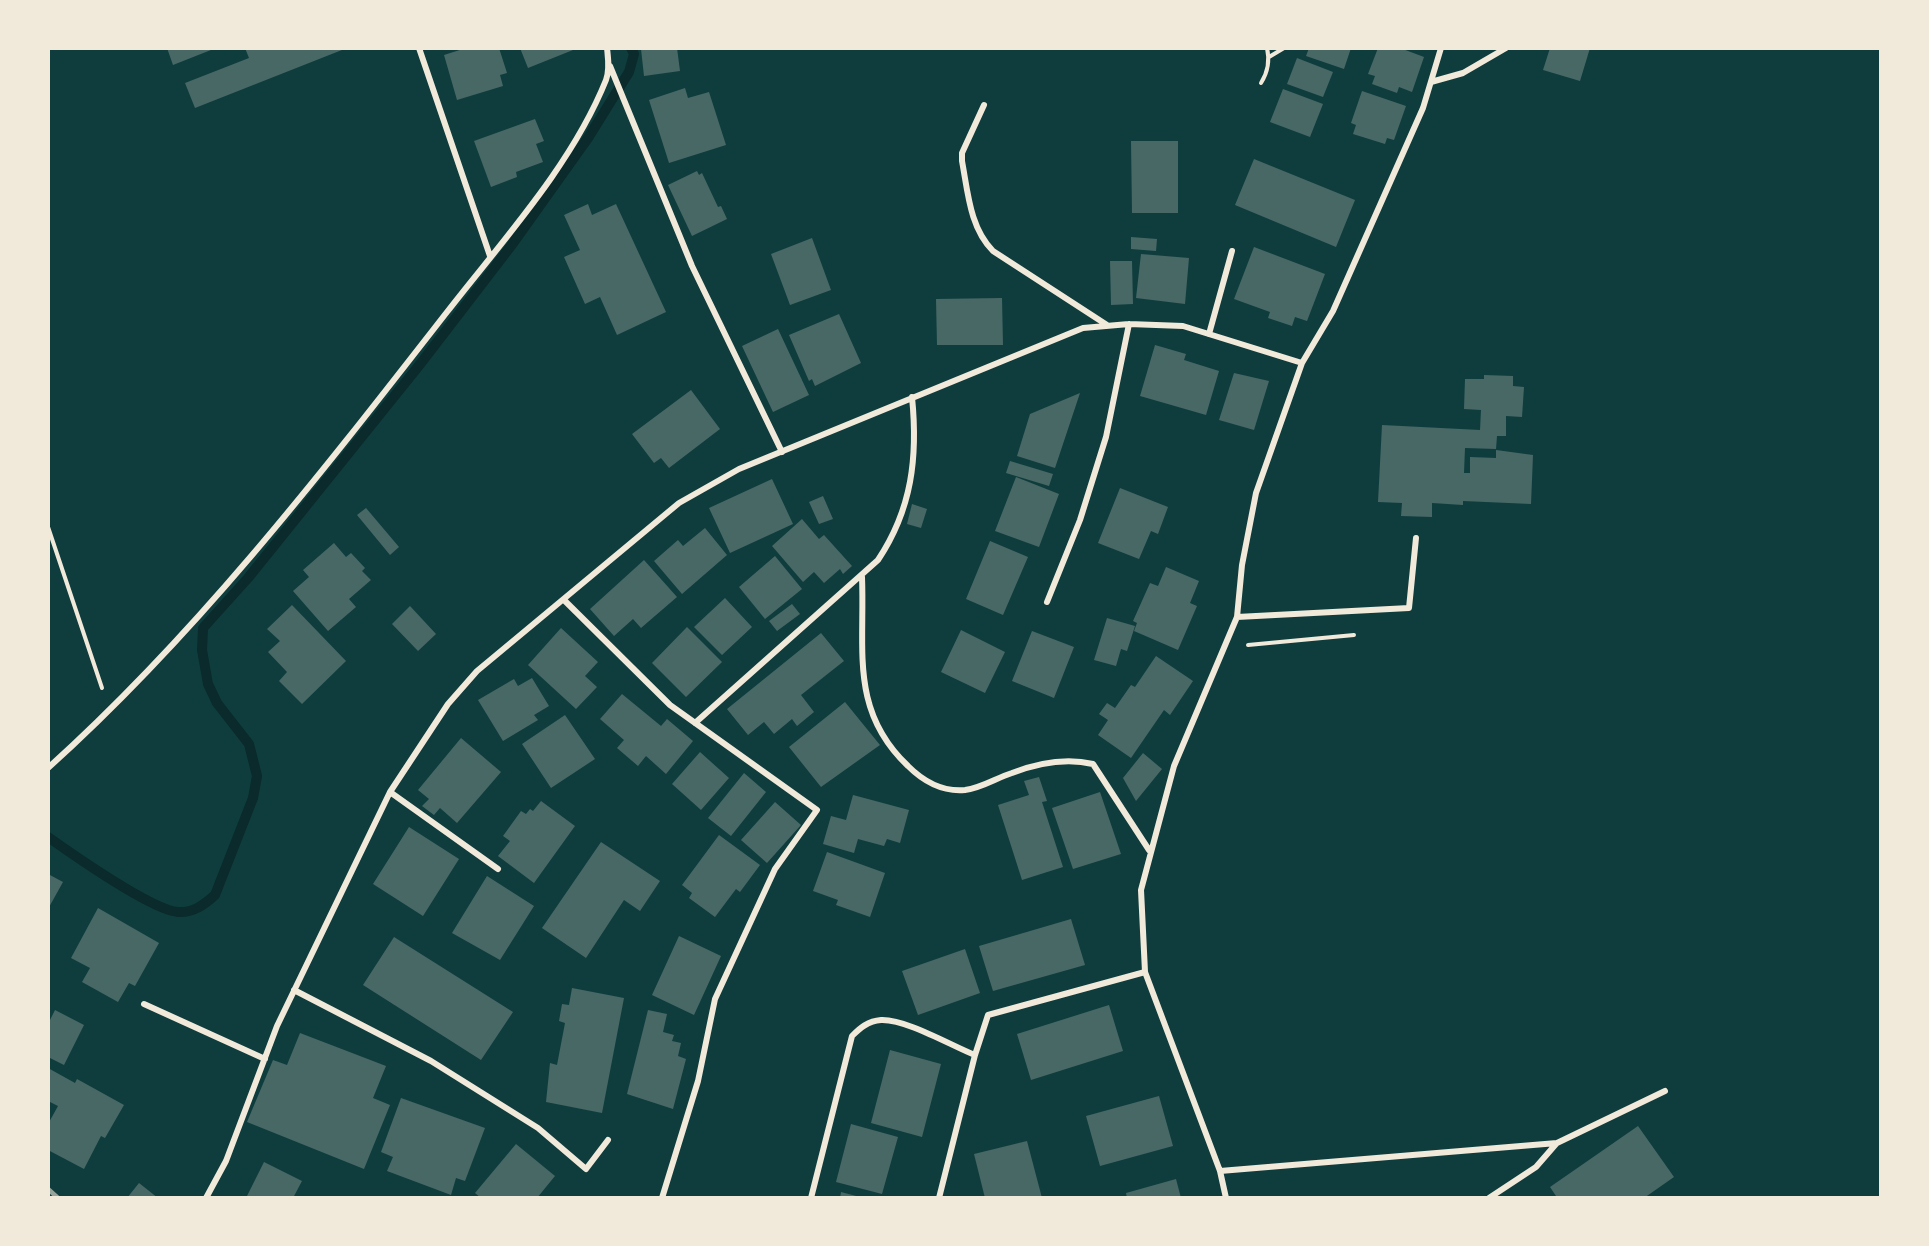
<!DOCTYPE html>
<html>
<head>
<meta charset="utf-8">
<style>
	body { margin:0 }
	#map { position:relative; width:1929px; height:1246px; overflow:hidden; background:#0f3d3e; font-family:"Open Sans",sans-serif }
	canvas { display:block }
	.frame { position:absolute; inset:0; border:50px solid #f1e9da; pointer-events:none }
</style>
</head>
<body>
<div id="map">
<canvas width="1929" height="1246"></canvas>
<div class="frame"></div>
</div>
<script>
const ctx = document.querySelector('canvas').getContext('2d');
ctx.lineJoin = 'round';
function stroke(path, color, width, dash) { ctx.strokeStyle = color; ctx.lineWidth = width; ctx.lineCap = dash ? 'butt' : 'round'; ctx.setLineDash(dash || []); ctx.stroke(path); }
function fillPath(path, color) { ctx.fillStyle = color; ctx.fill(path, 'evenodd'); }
stroke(new Path2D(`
	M 48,837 C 72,854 152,910 178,912 C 193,913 204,905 215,895 L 253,798 L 257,776 L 249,744 L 217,703 L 208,684 L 202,650 L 203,628 L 248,578 L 421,363 L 511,246 L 588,138 L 629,72 L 634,54 L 631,48`), '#0a2a2b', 10);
fillPath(new Path2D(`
	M 167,48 L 216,48 L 173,65 Z
	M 245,48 L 272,48 L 273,50 L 279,48 L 347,48 L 195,108 L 185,83 L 249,58 Z
	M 466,48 L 499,48 L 507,73 L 500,75 L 503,86 L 457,100 L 444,55 Z
	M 520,48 L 578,48 L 528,68 Z
	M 648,48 L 677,48 L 680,71 L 644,76 L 641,49 Z
	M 1309,48 L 1351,48 L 1344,69 L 1306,56 Z
	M 1378,48 L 1400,48 L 1424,57 L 1412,92 L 1399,87 L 1397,93 L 1372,84 L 1375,76 L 1368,74 Z
	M 1550,48 L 1590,48 L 1580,81 L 1543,70 Z
	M 1297,58 L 1333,72 L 1323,97 L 1287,84 Z
	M 685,88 L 688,98 L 709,92 L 726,145 L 669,163 L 649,100 Z
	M 1283,89 L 1323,104 L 1310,137 L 1270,122 Z
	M 1362,91 L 1406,106 L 1394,140 L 1387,138 L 1385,144 L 1353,134 L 1356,125 L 1351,123 Z
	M 535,119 L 544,141 L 536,144 L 543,162 L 516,172 L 517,177 L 491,187 L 474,141 Z
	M 1131,141 L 1178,141 L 1178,213 L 1132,213 Z
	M 1254,159 L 1355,200 L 1336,247 L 1235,205 Z
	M 697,171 L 699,175 L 702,173 L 718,207 L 721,206 L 727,219 L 692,236 L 668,185 Z
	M 588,204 L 592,215 L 616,204 L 666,312 L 617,335 L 600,297 L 585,304 L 564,257 L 580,250 L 564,215 Z
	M 1131,237 L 1157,239 L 1156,251 L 1131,249 Z
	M 812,238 L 831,290 L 790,305 L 771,254 Z
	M 1254,247 L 1325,274 L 1307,321 L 1295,317 L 1292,326 L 1268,318 L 1270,312 L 1234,299 Z
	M 1141,254 L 1189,258 L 1185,304 L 1136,298 Z
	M 1110,261 L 1132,261 L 1133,304 L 1111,305 Z
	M 1002,298 L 1003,345 L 937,345 L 936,299 Z
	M 839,314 L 861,363 L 815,386 L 812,379 L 809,381 L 789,335 Z
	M 778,329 L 809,395 L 773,412 L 742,346 Z
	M 1155,345 L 1186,354 L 1184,360 L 1219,371 L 1206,415 L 1140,396 Z
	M 1234,373 L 1269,381 L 1254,430 L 1219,420 Z
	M 1484,375 L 1513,376 L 1513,386 L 1524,387 L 1522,417 L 1506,416 L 1506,436 L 1497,436 L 1496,449 L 1465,448 L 1464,473 L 1470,473 L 1470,457 L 1496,458 L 1496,450 L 1533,455 L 1531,504 L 1463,501 L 1463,505 L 1432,503 L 1432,517 L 1401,516 L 1402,503 L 1378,502 L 1382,425 L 1480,430 L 1481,410 L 1464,409 L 1465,379 L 1484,379 Z
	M 691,390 L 720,429 L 669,468 L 661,458 L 654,463 L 632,434 Z
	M 1080,393 L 1055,468 L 1017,456 L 1030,414 Z
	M 1010,461 L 1053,474 L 1049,486 L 1006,473 Z
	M 1016,477 L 1059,494 L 1039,547 L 995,531 Z
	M 772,479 L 793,524 L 730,553 L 709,508 Z
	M 1120,488 L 1168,507 L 1158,534 L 1151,531 L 1139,559 L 1098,543 Z
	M 823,496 L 833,519 L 819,524 L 809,502 Z
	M 912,504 L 927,509 L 921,528 L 907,524 Z
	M 366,508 L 399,547 L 390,555 L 357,515 Z
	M 802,519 L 819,539 L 824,535 L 852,566 L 843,574 L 840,569 L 824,583 L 814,572 L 803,582 L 772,546 Z
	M 705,528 L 727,555 L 682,594 L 654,561 L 678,540 L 683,546 Z
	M 990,541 L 1028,557 L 1003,615 L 966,599 Z
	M 334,543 L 346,557 L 351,553 L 365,568 L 362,571 L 371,580 L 349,599 L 356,607 L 328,631 L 293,591 L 309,577 L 303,570 Z
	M 775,556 L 802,589 L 765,619 L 739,587 Z
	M 644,560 L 677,597 L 641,628 L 633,619 L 614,636 L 590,609 Z
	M 1166,567 L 1199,581 L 1190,603 L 1197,606 L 1178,650 L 1134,631 L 1137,623 L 1133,621 L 1150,583 L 1158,586 Z
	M 725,598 L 752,627 L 722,655 L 694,627 Z
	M 792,604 L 800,614 L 777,631 L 769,621 Z
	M 292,605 L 346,661 L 302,704 L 279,681 L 287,672 L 268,652 L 280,641 L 267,629 Z
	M 410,606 L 436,634 L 418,651 L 392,624 Z
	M 1107,618 L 1135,626 L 1127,651 L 1121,649 L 1116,666 L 1094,660 Z
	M 687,627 L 722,662 L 686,697 L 652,663 Z
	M 561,628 L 598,662 L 585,676 L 597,687 L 576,709 L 528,665 Z
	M 961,630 L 1005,652 L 985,693 L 941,672 Z
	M 1032,631 L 1074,647 L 1054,698 L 1012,681 Z
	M 821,633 L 844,661 L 801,695 L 814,712 L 797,726 L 792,719 L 774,734 L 764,722 L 748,735 L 727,709 Z
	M 1156,656 L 1193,681 L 1170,715 L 1164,710 L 1131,758 L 1098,735 L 1108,720 L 1099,714 L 1107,703 L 1115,708 L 1131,685 L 1135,687 Z
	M 532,678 L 549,706 L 534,715 L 538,720 L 503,741 L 478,700 L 514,679 L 518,686 Z
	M 622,694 L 661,726 L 667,719 L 693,741 L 666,774 L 646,756 L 638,766 L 617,748 L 624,740 L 600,719 Z
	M 845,702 L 880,745 L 821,787 L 789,747 Z
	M 565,715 L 595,759 L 551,788 L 522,744 Z
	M 461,738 L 501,772 L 457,823 L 440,808 L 434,815 L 422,806 L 429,799 L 418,790 Z
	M 700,752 L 729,778 L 701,810 L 672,784 Z
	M 1143,753 L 1162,769 L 1136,801 L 1123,778 Z
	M 744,773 L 766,792 L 731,836 L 708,818 Z
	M 1039,777 L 1047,801 L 1042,802 L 1063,867 L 1022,880 L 998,805 L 1029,795 L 1024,781 Z
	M 1100,792 L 1121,854 L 1073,869 L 1052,808 Z
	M 853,795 L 909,810 L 900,843 L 887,839 L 884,846 L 858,839 L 854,853 L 823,844 L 831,816 L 846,820 Z
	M 541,801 L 575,826 L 534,883 L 498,856 L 510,841 L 503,836 L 521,811 L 526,814 L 530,809 L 533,811 Z
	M 775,802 L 801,825 L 767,863 L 741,840 Z
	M 409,827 L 459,859 L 423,916 L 373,884 Z
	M 719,835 L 760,865 L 740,892 L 736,889 L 715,917 L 689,898 L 692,893 L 682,885 Z
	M 601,842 L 660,881 L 640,911 L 624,900 L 586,958 L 542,928 Z
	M 827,852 L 885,873 L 870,917 L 836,905 L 838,900 L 813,891 Z
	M 48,874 L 63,882 L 48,909 Z
	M 487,876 L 534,906 L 500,960 L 452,933 Z
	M 98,908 L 159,943 L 135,986 L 129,983 L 118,1002 L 82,982 L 90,968 L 71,958 Z
	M 1071,919 L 1085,965 L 993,991 L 979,946 Z
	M 679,936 L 721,956 L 694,1015 L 652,995 Z
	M 394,937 L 513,1012 L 481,1060 L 363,985 Z
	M 965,949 L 980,993 L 918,1015 L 902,971 Z
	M 572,988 L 624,998 L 602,1113 L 546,1102 L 550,1063 L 557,1065 L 565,1023 L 559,1021 L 562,1004 L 569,1005 Z
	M 1109,1005 L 1123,1051 L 1031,1080 L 1017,1034 Z
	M 55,1010 L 84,1025 L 64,1065 L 48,1057 L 48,1024 Z
	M 648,1010 L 667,1014 L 663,1032 L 674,1035 L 672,1041 L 681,1043 L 678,1056 L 686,1059 L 673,1109 L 627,1094 Z
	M 300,1033 L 386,1066 L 373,1098 L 390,1105 L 364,1169 L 247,1122 L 273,1060 L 287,1065 Z
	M 890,1050 L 941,1064 L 922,1137 L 871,1123 Z
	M 48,1068 L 75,1083 L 77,1079 L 124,1105 L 105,1138 L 101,1136 L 84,1169 L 48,1150 L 48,1124 L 58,1106 L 48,1101 Z
	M 1159,1096 L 1173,1146 L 1100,1166 L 1086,1116 Z
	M 401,1098 L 485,1128 L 465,1181 L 456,1178 L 451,1195 L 387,1171 L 393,1157 L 381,1152 Z
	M 851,1124 L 898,1137 L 882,1194 L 836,1182 Z
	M 1638,1126 L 1674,1177 L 1644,1198 L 1552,1198 L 1556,1196 L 1550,1187 Z
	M 1027,1141 L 1042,1198 L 985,1198 L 974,1154 Z
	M 516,1144 L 555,1176 L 537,1198 L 481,1198 L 475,1193 Z
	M 264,1162 L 302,1181 L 293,1198 L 246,1198 Z
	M 1176,1179 L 1181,1198 L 1127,1198 L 1126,1193 Z
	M 139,1183 L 158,1198 L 127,1198 Z
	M 841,1192 L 860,1197 L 860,1198 L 840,1198 Z`), '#486865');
stroke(new Path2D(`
	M 1269,57 L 1284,48
	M 1261,83 C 1268,72 1270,61 1267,48
	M 48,527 L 102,688
	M 1248,645 L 1354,635`), '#f1e9da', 4);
stroke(new Path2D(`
	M 419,48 L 490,256
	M 610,66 L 692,266 L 782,452
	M 1431,82 L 1463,73 L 1506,48
	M 984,105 L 962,153 L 962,161 C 968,193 970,228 993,251 L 1107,325
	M 1209,334 L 1232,251
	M 1302,363 L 1333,311 L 1423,108 L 1441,48
	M 862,577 C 865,649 849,710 908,766 C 923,781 942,792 965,790 C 982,788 996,778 1012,773 C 1038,763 1067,758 1093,764 L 1149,850
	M 564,600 L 670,705 L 817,810 L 775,869 L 715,999 L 698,1081 L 662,1198
	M 1047,602 L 1080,520 L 1106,437 L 1129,324
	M 1237,617 L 1409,608 L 1416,538
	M 695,723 L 878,560 C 912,509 918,457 912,397
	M 48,768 C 198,633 323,471 447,312 C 502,241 572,165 606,80 C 610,70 608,58 607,48
	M 390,792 L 498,869
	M 294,990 L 431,1061 L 538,1128 L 586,1169 L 608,1140
	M 144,1004 L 265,1059
	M 1220,1171 L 1557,1143 L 1665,1091
	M 206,1198 L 226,1161 L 277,1026 L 390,792 L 448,704 L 477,671 L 679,503 L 739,469 L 1083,328 L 1129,324 L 1183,326 L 1302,363 L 1256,493 L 1242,565 L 1237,617 L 1174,766 L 1141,890 L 1145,972 L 1220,1171 L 1226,1198
	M 811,1198 L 852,1036 C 860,1028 868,1021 881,1020 C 906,1019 950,1045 975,1055
	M 939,1198 L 975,1055 L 988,1015 L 1145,972
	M 1489,1198 L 1536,1167 L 1556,1144`), '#f1e9da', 6);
stroke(new Path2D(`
	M 48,1189 L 58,1198`), '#97a49c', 4.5);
</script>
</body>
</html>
